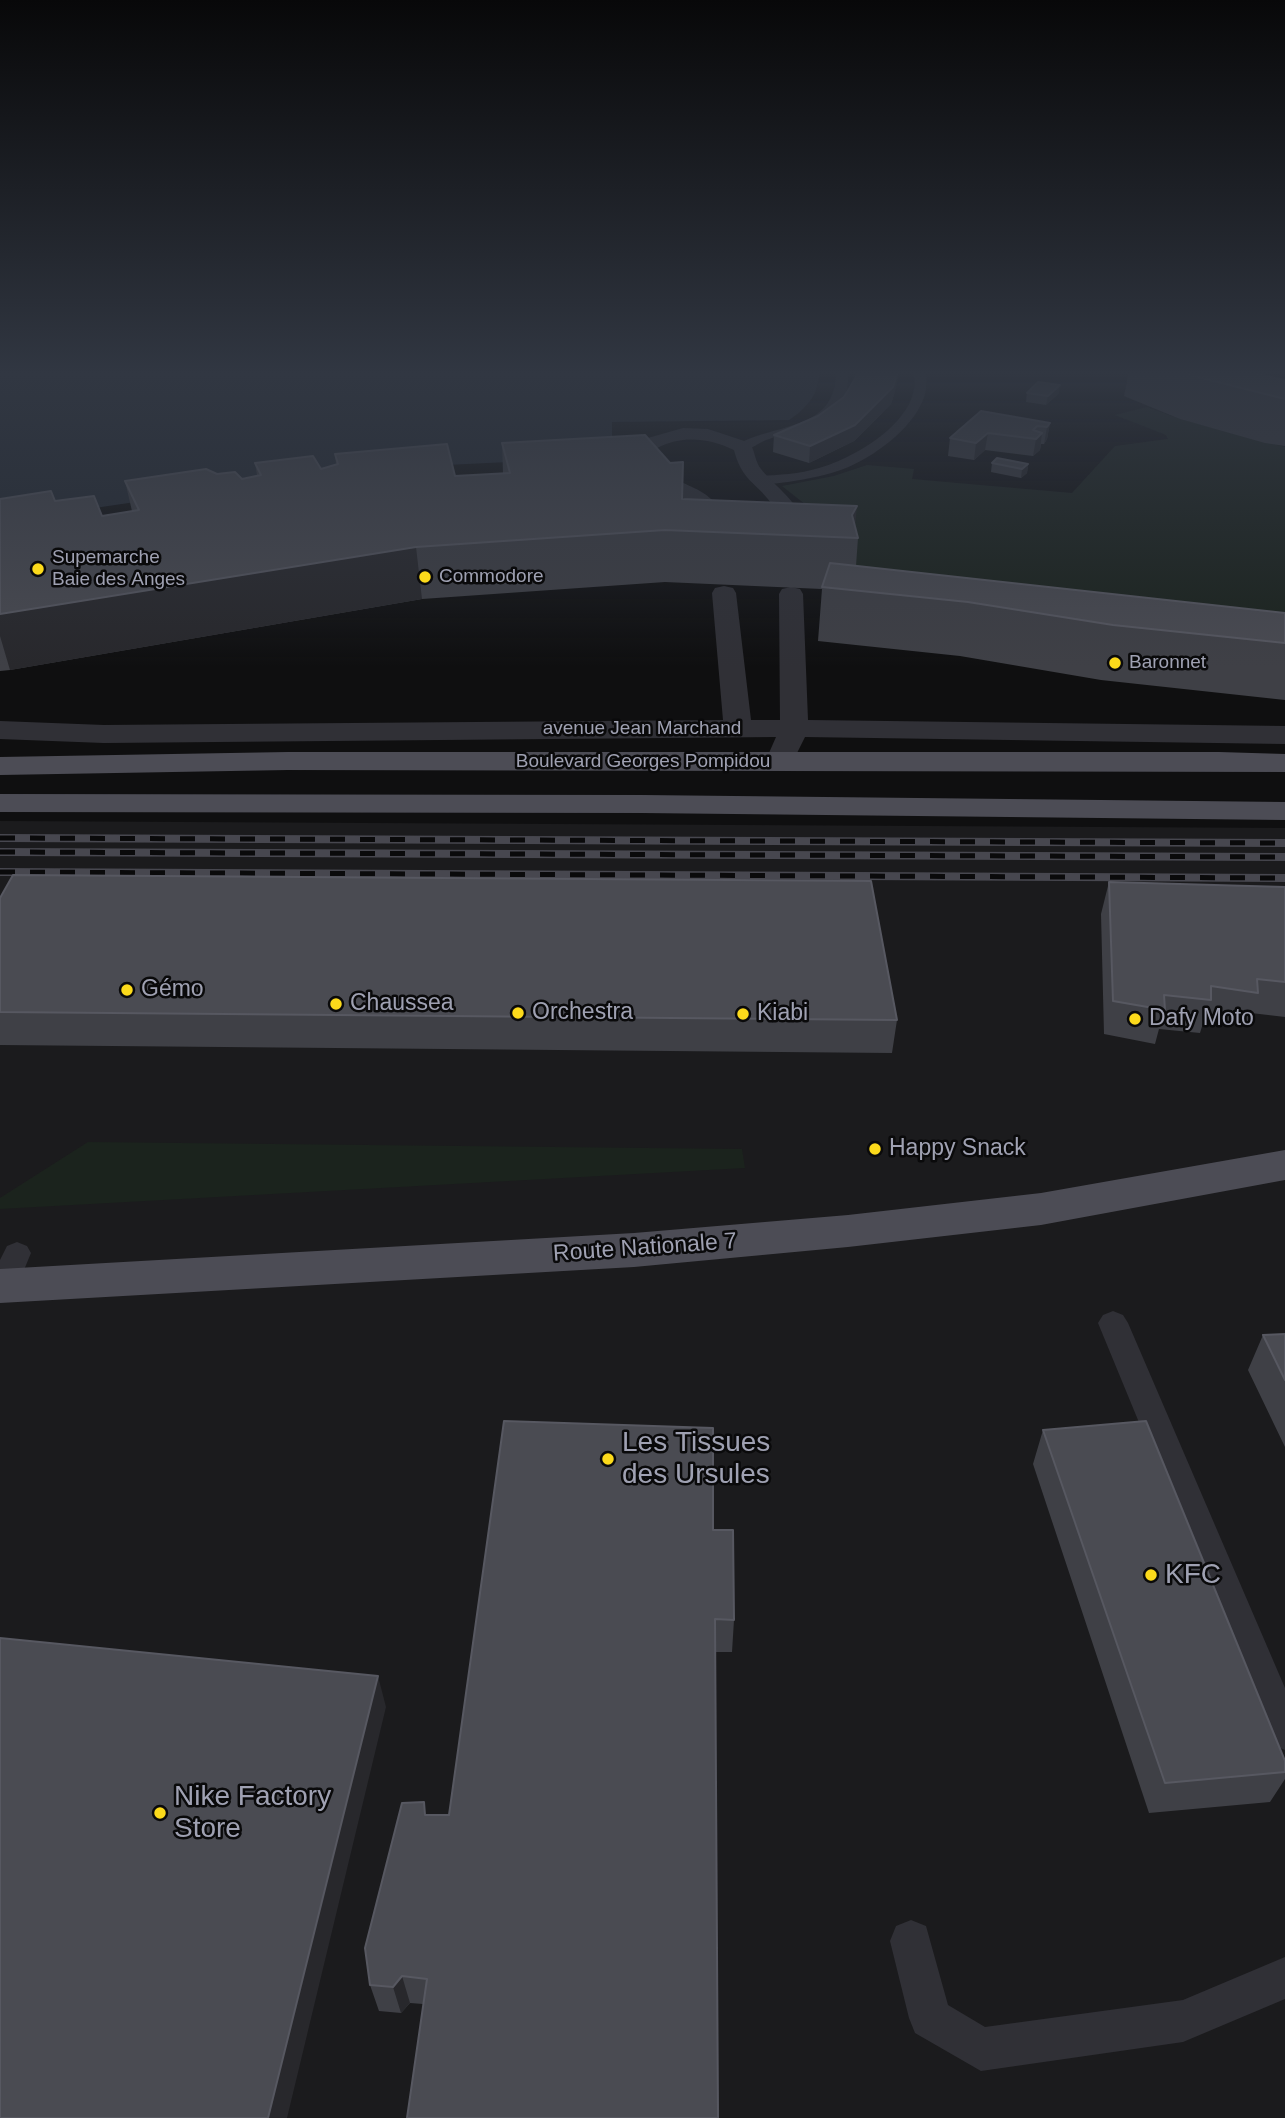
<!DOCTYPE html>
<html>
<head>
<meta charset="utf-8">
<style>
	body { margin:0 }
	canvas { display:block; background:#0f0f10 }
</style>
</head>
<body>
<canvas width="1285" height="2118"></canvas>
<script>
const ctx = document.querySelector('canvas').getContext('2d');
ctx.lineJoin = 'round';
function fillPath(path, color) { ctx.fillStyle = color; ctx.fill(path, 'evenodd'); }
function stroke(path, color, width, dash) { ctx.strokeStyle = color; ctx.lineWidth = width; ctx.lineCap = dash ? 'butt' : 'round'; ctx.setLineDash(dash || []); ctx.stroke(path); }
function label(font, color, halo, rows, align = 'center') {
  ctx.font = font + ' Arial,sans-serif'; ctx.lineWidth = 5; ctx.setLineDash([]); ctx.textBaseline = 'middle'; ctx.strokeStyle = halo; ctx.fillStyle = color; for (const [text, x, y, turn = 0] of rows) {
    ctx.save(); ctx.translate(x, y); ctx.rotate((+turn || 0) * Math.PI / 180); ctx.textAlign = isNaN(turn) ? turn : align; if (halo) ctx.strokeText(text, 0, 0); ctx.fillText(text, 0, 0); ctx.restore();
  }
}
fillPath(new Path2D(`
	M 0,821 L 1285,828 L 1285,2118 L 0,2118 Z`), '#1b1b1d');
fillPath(new Path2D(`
	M 1147,407 L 1180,419 L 1285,447 L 1285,668 L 825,589 L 792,554 L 794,528 L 815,512 L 782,486 L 834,476 L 867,465 L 914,469 L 912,479 L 1072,493 L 1115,446 L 1168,439 L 1166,435 L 1115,415 Z
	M 88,1142 L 742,1149 L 745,1168 L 0,1209 L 0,1198 Z`), '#1b231d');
fillPath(new Path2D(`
	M 0,371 L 819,371 C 820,393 807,408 789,420 L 612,422 L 612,457 L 446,465 L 257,484 L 0,522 Z`), '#252b34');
fillPath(new Path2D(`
	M 836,371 L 848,371 C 851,425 809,425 769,439 C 758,442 750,452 738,450 L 738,444 C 780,422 836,431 836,371 Z
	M 913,371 L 925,371 C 937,412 879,455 846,468 C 828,475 808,479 788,482 C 777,483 760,487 752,480 L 759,476 C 779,475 799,474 819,468 C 856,458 926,417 913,371 Z
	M 17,1242 L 27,1246 L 31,1253 L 14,1294 L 0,1296 L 0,1260 L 7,1246 Z
	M 1113,1311 L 1123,1315 L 1128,1323 L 1285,1688 L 1285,1750 L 1272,1745 L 1098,1323 L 1103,1315 Z
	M 911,1920 L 926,1926 L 948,2005 L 985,2027 L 1183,2000 L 1285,1957 L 1285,1999 L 1183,2042 L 981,2071 L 915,2033 L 909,2018 L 890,1941 L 896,1926 Z`), '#303036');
fillPath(new Path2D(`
	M 683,428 L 708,429 L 750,443 C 755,451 755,462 761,469 C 777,489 800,502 805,528 L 802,533 L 786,533 C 780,524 778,513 771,503 C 755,481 742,481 734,450 C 709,438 682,435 657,448 L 652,457 C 673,496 718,473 732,541 L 728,546 L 712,546 C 704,535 708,521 699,511 C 678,488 647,486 632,457 L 641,440 Z
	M 724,586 L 733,588 L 736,593 L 751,720 L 780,720 L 779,594 L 782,589 L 791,587 L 800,589 L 803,594 L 808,720 L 1285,726 L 1285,744 L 805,737 L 794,759 L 784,762 L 774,759 L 769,753 L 776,737 L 104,743 L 0,739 L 0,721 L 104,725 L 723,720 L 712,593 L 715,588 Z`), '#303036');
fillPath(new Path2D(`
	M 288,752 L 1219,752 L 1285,754 L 1285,772 L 288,770 L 0,775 L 0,757 Z
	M 0,794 L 642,795 L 1285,802 L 1285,820 L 642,813 L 0,812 Z
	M 1285,1150 L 1285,1180 L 1041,1225 L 848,1247 L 634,1267 L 0,1303 L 0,1269 L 634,1233 L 848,1215 L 1041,1193 Z`), '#4c4c55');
const rail = new Path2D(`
	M 0,838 L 1285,843
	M 0,852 L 1285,857
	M 0,872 L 1285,878`);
stroke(rail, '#47474f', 8);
stroke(rail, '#0a0a0b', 5, [15]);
fillPath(new Path2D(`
	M 855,371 L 898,371 L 897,384 L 891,404 L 854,441 L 809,463 L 773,452 L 774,435 L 818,416 L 844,397 L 856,378 Z
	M 1129,371 L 1245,371 L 1285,380 L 1285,446 L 1265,443 L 1180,419 L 1124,396 Z
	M 1027,393 L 1059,393 L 1046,405 L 1026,402 Z
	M 1050,423 L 1047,439 L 1044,444 L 1041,444 L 1040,450 L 1033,456 L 985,450 L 974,460 L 948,456 L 950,438 Z
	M 502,443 L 682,499 L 855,525 L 858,538 L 856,566 L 1285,613 L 1285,700 L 1101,680 L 960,656 L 818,641 L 822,589 L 665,582 L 422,599 L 10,670 L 0,671 L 0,499 L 55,501 L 102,516 L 132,511 L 125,481 L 217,474 L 242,479 L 257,475 L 255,463 L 321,469 L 336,464 L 335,454 L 455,476 L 503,473 Z
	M 992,463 L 1028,464 L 1027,473 L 1021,478 L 991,472 Z
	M 1109,882 L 1285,887 L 1285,1017 L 1251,1013 L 1247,1026 L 1204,1020 L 1200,1033 L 1159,1029 L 1155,1044 L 1104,1034 L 1101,914 Z
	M 0,898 L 897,1020 L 892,1053 L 0,1045 Z
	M 1285,1334 L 1285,1447 L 1248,1370 L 1263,1335 Z
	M 1043,1430 L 1285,1761 L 1285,1779 L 1270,1802 L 1149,1813 L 1033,1464 Z
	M 713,1530 L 734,1620 L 732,1652 L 715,1652 L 423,2004 L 410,2003 L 401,2013 L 379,2011 L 370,1985 L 426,1815 L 449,1815 Z`), '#3f4046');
fillPath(new Path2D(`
	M 898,371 L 897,384 L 891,404 L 854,441 L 809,463 L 810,446 Z
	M 1060,385 L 1059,393 L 1046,405 L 1048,396 Z
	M 1050,423 L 1047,439 L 1044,444 L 1047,427 Z
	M 988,433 L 985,450 L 974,460 L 976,443 Z
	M 1042,433 L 1040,450 L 1033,456 L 1036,439 Z
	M 1028,464 L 1027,473 L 1021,478 L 1022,469 Z
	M 857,506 L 854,538 L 852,515 Z
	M 416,547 L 422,599 L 10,670 L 0,636 L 0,614 Z
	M 378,1676 L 386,1707 L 287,2118 L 268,2118 Z
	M 402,1976 L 410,2003 L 401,2013 L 393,1987 Z`), '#28282c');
const building = new Path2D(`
	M 857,371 L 898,371 L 893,387 L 855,425 L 810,446 L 774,435 L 818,416 L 844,397 L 856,377 Z
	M 1179,371 L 1245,371 L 1285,380 L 1285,399 L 1190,375 Z
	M 1038,382 L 1060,385 L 1048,396 L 1027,393 Z
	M 981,411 L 1050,423 L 1047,427 L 1037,426 L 1033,430 L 1042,433 L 1036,439 L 988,433 L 976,443 L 950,438 Z
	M 645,435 L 670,463 L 683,462 L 682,499 L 857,506 L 852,515 L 858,538 L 665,530 L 416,547 L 0,614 L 0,499 L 51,491 L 55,501 L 94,496 L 102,516 L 139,510 L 125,481 L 206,469 L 217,474 L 235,472 L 242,479 L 261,475 L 255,463 L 313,456 L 321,469 L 338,464 L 335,454 L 447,444 L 455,476 L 510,473 L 502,443 Z
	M 997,458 L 1028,464 L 1022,469 L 992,463 Z
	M 830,563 L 1285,613 L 1285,643 L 1113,625 L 968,602 L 822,587 Z
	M 13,875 L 871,881 L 897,1020 L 0,1012 L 0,898 Z
	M 1109,882 L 1285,887 L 1285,982 L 1257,979 L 1258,993 L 1211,986 L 1211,1000 L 1164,995 L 1165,1010 L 1113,1001 Z
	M 1285,1334 L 1285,1380 L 1263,1335 Z
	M 504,1421 L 713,1428 L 713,1530 L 733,1530 L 734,1620 L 715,1619 L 718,2118 L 407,2118 L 427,1979 L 402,1976 L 393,1987 L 370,1985 L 365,1948 L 402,1803 L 424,1802 L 425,1815 L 449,1815 Z
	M 1146,1421 L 1285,1761 L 1285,1772 L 1165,1783 L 1043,1430 Z
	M 0,1638 L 378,1676 L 268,2118 L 0,2118 Z`);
fillPath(building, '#4a4b52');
stroke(building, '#575861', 2);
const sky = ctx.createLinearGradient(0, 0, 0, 667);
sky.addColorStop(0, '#080809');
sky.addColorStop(0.56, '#313742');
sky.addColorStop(1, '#31374200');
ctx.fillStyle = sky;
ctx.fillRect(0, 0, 1285, 667);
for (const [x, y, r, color] of [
	[38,569,7,"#fcda1b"],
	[425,577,7,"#fcda1b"],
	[1115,663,7,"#fcda1b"],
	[127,990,7,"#fcda1b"],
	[336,1004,7,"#fcda1b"],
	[518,1013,7,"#fcda1b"],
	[743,1014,7,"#fcda1b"],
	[1135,1019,7,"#fcda1b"],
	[875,1149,7,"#fcda1b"],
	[608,1459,7,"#fcda1b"],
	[1151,1575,7,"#fcda1b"],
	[160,1813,7,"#fcda1b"]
]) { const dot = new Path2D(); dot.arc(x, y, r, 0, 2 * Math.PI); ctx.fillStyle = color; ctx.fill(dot); stroke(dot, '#0a0a0b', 2.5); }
label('19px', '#9fa1b2', '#0a0a0b', [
	["Supemarche",52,558],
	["Baie des Anges",52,580],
	["Commodore",439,577],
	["Baronnet",1129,663]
], 'left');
label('19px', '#9fa1b2', '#0a0a0b', [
	["avenue Jean Marchand",642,729],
	["Boulevard Georges Pompidou",643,762]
]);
label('23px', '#9fa1b2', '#0a0a0b', [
	["Gémo",141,990],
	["Chaussea",350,1004],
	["Orchestra",532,1013],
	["Kiabi",757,1014],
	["Dafy Moto",1149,1019],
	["Happy Snack",889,1149]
], 'left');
label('23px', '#9fa1b2', '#0a0a0b', [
	["Route Nationale 7",645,1248,-4]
]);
label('28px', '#9fa1b2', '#0a0a0b', [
	["Les Tissues",622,1443],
	["des Ursules",622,1475],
	["KFC",1165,1575],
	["Nike Factory",174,1797],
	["Store",174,1829]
], 'left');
</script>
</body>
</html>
